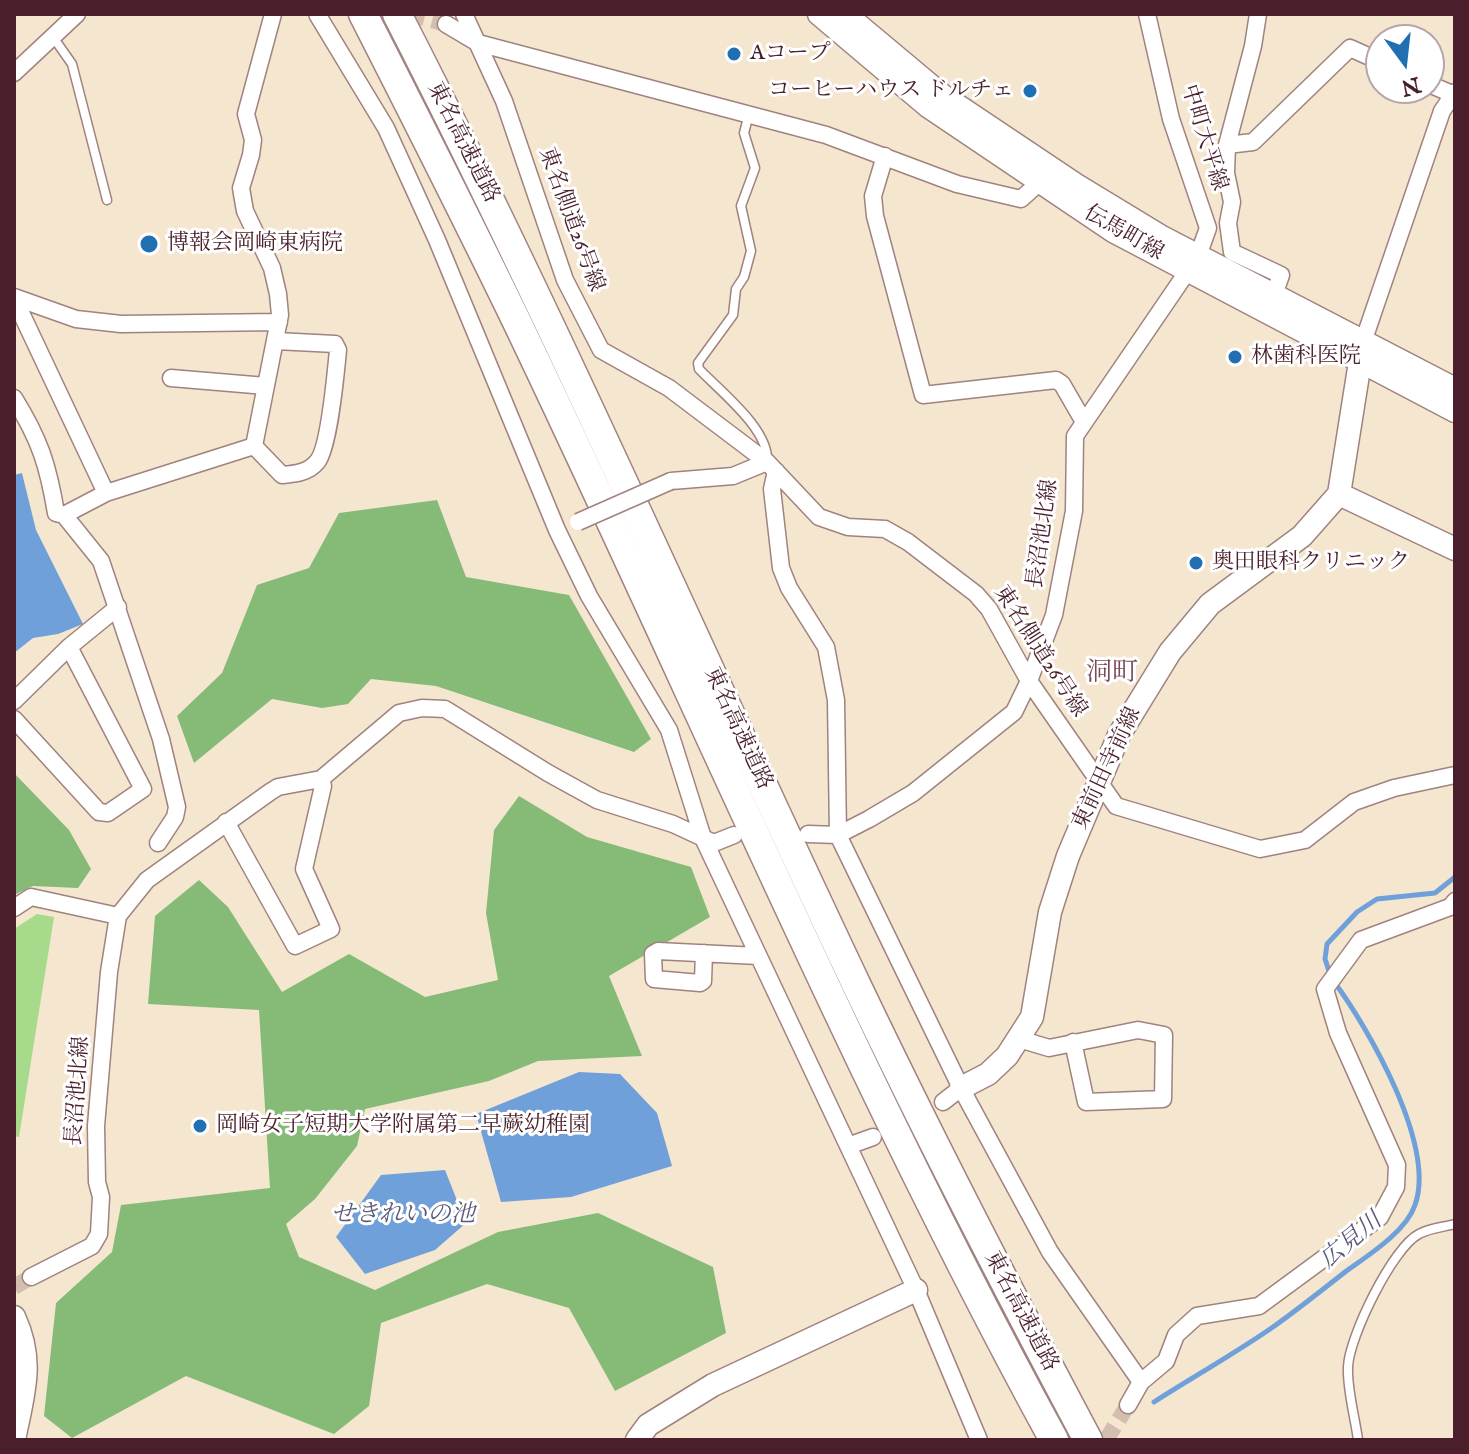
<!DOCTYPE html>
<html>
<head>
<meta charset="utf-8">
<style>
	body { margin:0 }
	#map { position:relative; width:1469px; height:1454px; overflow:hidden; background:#f5e6d0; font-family:"IM FELL English",serif }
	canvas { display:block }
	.frame { position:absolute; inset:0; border:16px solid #4a1f2b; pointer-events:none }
	.north { position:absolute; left:1365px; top:24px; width:80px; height:80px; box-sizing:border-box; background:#fff; border:2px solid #b7a5aa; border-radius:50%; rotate:165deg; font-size:22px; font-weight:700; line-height:32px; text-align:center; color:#4a1f2b }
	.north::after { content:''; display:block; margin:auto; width:28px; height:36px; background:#1f6fb2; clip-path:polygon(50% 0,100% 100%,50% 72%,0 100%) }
</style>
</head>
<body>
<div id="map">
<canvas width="1469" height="1454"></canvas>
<div class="frame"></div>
<div class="north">N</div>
</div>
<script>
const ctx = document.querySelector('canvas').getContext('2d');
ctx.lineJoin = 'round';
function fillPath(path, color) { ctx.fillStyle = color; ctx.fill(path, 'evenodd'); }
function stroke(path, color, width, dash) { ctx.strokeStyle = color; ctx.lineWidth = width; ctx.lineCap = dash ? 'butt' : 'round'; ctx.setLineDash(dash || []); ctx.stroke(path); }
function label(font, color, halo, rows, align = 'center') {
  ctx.font = font + ' "IM FELL English","Noto Serif JP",serif'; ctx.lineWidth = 6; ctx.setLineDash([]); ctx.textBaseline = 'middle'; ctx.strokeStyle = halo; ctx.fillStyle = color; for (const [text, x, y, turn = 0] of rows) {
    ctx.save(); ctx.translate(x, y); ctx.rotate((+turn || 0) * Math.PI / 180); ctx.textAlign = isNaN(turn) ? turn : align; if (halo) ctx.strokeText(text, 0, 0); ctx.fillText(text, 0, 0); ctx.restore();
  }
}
fillPath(new Path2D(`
	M 37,914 L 54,917 L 19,1137 L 14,1136 L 14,929 Z`), '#a7db8b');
fillPath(new Path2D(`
	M 437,500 L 466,577 L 569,595 L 651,739 L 634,752 L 436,686 L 371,679 L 348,704 L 322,708 L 272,699 L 194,763 L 177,716 L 222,673 L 257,585 L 309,568 L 339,513 Z
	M 14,773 L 69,830 L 91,869 L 78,888 L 33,886 L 14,895 Z
	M 519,796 L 587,837 L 691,867 L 710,917 L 609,976 L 642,1056 L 538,1061 L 489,1081 L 365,1109 L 357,1146 L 315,1199 L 286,1224 L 299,1257 L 375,1290 L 498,1232 L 598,1213 L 713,1267 L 726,1333 L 615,1391 L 569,1308 L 487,1284 L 381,1323 L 369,1406 L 334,1434 L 186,1376 L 72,1438 L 44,1416 L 56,1303 L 112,1252 L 121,1205 L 270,1188 L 259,1010 L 148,1004 L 155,916 L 199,880 L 228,907 L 282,992 L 349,954 L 425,997 L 498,980 L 486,913 L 494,830 Z`), '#85bb77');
fillPath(new Path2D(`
	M 22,473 L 36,530 L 83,624 L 58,634 L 33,638 L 14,653 L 14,475 Z
	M 579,1072 L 620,1074 L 657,1113 L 672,1166 L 571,1197 L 501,1202 L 476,1114 Z
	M 445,1170 L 466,1223 L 435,1250 L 365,1274 L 336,1237 L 381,1175 Z`), '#70a0da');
stroke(new Path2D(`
	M 1330,974 L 1325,959 L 1327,944 L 1357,912 L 1377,899 L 1435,893 L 1455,877
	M 1154,1402 C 1193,1377 1234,1354 1273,1327 C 1297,1310 1321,1291 1345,1272 C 1367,1256 1406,1232 1415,1205 C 1436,1146 1370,1031 1335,983`), '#70a0da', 5);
stroke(new Path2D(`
	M 409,14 L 446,24
	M 14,1287 L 31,1277
	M 1106,1440 L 1128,1405`), '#d3beaf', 16, [16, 8]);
const lane = new Path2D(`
	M 53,37 L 72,64 L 107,200
	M 749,114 L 744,133 L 755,168 L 741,206 L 751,251 L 744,277 L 736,289 L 733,315 L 698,363 L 699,369 C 721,392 770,430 767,462
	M 1358,1440 C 1355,1417 1347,1390 1348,1367 C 1349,1337 1393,1247 1419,1234 C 1430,1228 1444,1227 1455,1224`);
const street = new Path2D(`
	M 317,14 L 386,128 L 437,240 L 557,530 L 589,596 L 669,730 L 703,838 L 916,1290 L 979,1440
	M 464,14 L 504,101 L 565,280 L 601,350 L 669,388 L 767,462 L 819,517 L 848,527 L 885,529 L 908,542 L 976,594 L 989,609 L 1029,681 L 1116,806 L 1260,849 L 1305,840 L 1354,802 L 1394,788 L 1455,775
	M 1258,14 L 1253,46 L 1227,145 L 1226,173 L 1232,202 L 1228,223 L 1232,252 L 1281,275 L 1274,295
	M 446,24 L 478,43 L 826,135 L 957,184 L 1021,199 L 1040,182 L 1046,173
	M 14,73 L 77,14
	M 1429,84 L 1452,94
	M 1227,145 L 1253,142 L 1350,48 L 1381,62
	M 885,156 L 873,196 L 875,216 L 923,395 L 1056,380 L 1062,384 L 1084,422
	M 14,297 L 76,319 L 121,324 L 279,322
	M 14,298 L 106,493
	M 1361,348 L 1442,111 L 1455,92
	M 171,378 L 266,386
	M 14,398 C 40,440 48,465 56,513 L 64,515 L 101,561 L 161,739 L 177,807 L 175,817 L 158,843
	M 254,446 L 280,315 L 278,294 L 272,268 L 245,211 L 241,188 L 251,155 L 253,140 L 246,114 L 273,14
	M 254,446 L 282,475 C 294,474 308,473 317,462 C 329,449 336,371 338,350 L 335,344 L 276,341
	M 776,471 L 772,489 L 781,568 L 789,588 L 826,647 L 836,700 L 838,835 L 961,1088 L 1050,1252 L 1141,1382 L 1128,1405
	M 671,481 L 733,476 L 767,462
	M 64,515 L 106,493 L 254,446
	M 14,701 L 69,647 L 118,607
	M 14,719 L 99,812 L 108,813 L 143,789 L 69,647
	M 226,822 L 295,946 L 331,929 L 304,869 L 323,786 L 321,779
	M 808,834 L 838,835 L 869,819 L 913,793 L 1014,712 L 1029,681 L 1054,615 L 1074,511 L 1075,436 L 1198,256 L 1208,228 L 1171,119 L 1147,14
	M 14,908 L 31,897 L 118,916
	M 704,953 L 703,981 L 700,983 L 654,979 L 653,954 L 658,951 L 758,956
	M 1019,1039 L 1049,1048 L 1138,1030 L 1164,1035 L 1163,1099 L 1086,1102 L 1073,1042
	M 943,1102 L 961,1088
	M 848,1146 L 873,1137
	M 31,1277 L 92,1246 L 99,1234 L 101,1197 L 97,1182 L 96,1126 L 109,972 L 118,916 L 147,880 L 270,792 L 278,787 L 321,779 L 399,713 L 422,708 L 445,709 L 548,773 L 597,800 L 673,824 L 714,843 L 734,835
	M 1141,1382 L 1166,1361 L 1176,1335 L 1197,1316 L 1259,1306 L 1380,1217 L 1396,1187 L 1397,1165 L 1338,1033 L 1325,989 L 1361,940 L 1450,907 L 1455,901`);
const secondary = new Path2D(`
	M 819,14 L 929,107 L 1113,231 L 1455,411
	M 845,14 L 943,96 L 1076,185 L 1160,236 L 1455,389
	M 1360,362 L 1339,494 L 1455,549
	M 961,1088 L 988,1074 L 1007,1056 L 1032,1017 L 1050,912 L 1068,856 L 1119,735 L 1170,652 L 1210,604 L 1302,536 L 1339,494
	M 14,1317 C 35,1362 23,1394 14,1440
	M 637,1440 L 648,1425 L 713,1385 L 916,1290`);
const highway = new Path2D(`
	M 363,14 C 415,116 466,217 516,320 C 695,693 855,1076 1054,1440
	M 397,14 C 561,333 703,662 857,986 C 930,1139 1008,1290 1088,1440`);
stroke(lane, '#a0827e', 11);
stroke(street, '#a0827e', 19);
stroke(secondary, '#a0827e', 25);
stroke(highway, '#a0827e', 31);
stroke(lane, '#fff', 8);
stroke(street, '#fff', 16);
stroke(secondary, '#fff', 22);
stroke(highway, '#fff', 28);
const streetBridge = new Path2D(`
	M 578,522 L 671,481`);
stroke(streetBridge, '#a0827e', 19, []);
stroke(streetBridge, '#fff', 16);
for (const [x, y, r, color] of [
	[734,54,8,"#1f6fb2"],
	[1030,91,8,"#1f6fb2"],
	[149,244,10,"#1f6fb2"],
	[1235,357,8,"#1f6fb2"],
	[1196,563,8,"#1f6fb2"],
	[200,1126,8,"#1f6fb2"]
]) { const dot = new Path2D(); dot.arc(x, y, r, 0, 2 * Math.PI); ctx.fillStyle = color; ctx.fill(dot); stroke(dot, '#fff', 3); }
label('22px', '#4a1f2b', '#fff', [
	["Aコープ",750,54],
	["コーヒーハウス ドルチェ",1014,91,"right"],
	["博報会岡崎東病院",167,244],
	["林歯科医院",1251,357],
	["奥田眼科クリニック",1212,563],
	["岡崎女子短期大学附属第二早蕨幼稚園",216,1126]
], 'left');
label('22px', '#4a1f2b', '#fff', [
	["中町大平線",1203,138,73],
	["東名高速道路",462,143,63],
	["東名側道26号線",570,220,70],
	["伝馬町線",1123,234,30],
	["長沼池北線",1044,534,-82],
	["東名側道26号線",1039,652,57],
	["東名高速道路",737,729,65],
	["東前田寺前線",1108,769,-65],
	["長沼池北線",79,1091,-86],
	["東名高速道路",1020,1312,62]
]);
label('italic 24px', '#5b597a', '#fff', [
	["せきれいの池",403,1216],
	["広見川",1352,1242,-40]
]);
label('26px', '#7a4a58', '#fff', [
	["洞町",1112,675]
]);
</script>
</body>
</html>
